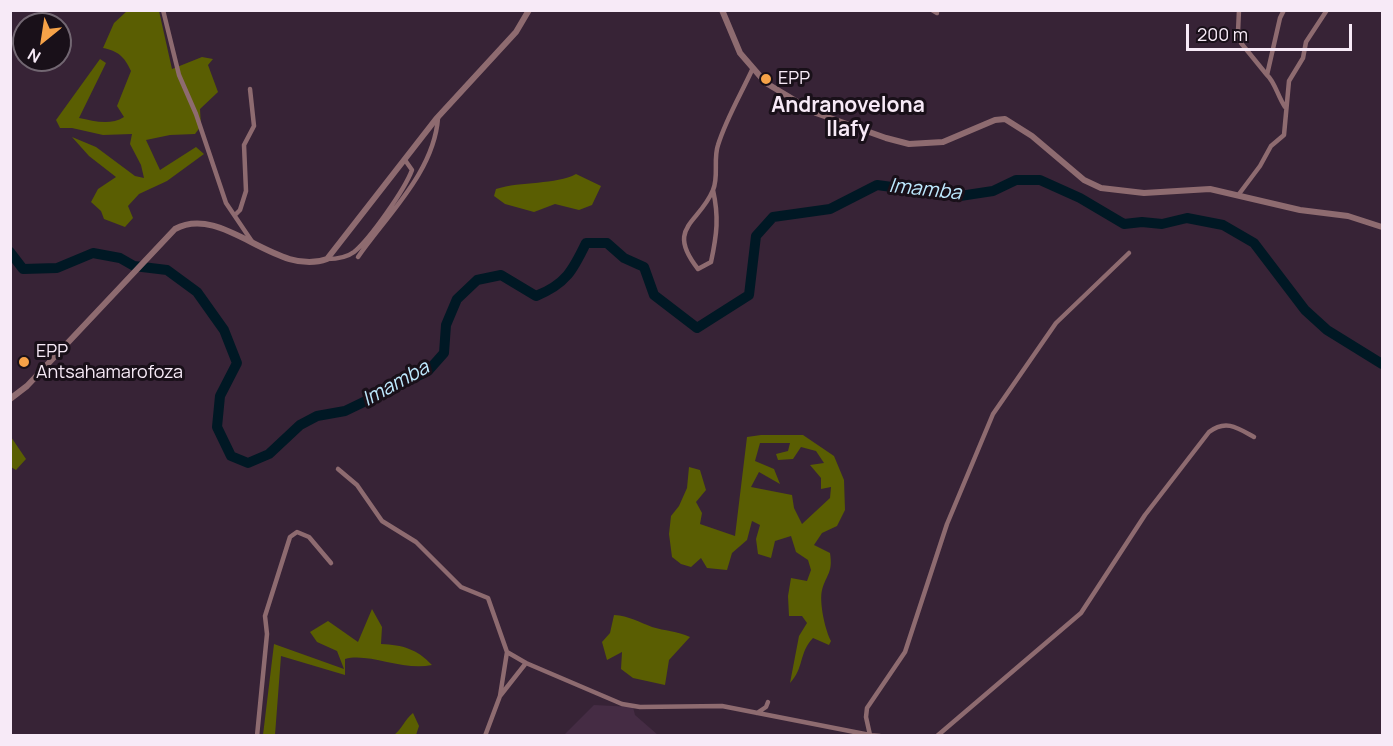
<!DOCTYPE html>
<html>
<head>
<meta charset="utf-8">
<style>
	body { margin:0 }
	#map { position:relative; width:1393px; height:746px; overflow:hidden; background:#372336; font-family:Manrope,sans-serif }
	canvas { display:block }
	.frame { position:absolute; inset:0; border:12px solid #f7eaf7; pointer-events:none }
	.north { position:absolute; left:12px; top:12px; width:60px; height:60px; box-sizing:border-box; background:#191019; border:2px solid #726772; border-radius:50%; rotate:210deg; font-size:16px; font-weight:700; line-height:24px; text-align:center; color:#f7eaf7 }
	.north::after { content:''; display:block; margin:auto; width:21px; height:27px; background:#f6a248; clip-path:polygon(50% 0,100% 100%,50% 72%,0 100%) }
	.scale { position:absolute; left:1186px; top:24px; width:166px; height:27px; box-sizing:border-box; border:3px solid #f7eaf7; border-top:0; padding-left:8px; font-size:18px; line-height:21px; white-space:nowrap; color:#f7eaf7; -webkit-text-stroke:4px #191019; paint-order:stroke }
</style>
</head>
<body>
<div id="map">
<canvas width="1393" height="746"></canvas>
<div class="frame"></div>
<div class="north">N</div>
<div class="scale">200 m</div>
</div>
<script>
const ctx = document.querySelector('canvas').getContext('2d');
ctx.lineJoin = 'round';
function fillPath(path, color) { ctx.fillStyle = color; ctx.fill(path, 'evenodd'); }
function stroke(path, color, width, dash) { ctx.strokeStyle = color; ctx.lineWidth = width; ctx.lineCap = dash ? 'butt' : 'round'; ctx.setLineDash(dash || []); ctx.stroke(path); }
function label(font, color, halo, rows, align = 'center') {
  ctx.font = font + ' Manrope,sans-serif'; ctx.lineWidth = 6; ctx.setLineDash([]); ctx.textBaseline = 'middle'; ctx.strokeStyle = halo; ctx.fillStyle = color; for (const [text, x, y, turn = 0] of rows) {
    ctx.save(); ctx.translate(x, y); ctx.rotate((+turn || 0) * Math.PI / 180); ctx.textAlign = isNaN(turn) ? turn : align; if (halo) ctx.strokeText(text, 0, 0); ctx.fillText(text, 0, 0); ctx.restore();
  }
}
fillPath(new Path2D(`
	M 594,705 L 633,707 L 635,715 L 658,735 L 563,736 Z`), '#452c44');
fillPath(new Path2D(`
	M 127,11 L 159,11 L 172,69 L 202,57 L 213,59 L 208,65 L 218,92 L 200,109 L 201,126 L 195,134 L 170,135 L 146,140 L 160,170 L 196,147 L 204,154 L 167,181 L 139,194 L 128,206 L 133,218 L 125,227 L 104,219 L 101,211 L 91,202 L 98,189 L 116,177 L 89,156 L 72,137 L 96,147 L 135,176 L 144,178 L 141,165 L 130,144 L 132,134 L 103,135 L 72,128 L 60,128 L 56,120 L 100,59 L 106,63 L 79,118 C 94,121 110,126 124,117 L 117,106 L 131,71 C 124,56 118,51 103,48 L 114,23 Z
	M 576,174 L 601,186 L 592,205 L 579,210 L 555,204 L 534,212 L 505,204 L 494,196 L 496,189 C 521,181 556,185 576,174 Z
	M 761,435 L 803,435 L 834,456 L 844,480 L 845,510 L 837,526 L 822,533 L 814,545 L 830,553 C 833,573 827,573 822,590 C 819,602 825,630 831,641 L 829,645 L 813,638 C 799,652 804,669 790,683 L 799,636 L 807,623 L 802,616 L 789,616 L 788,596 L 791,578 L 807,581 L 811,570 L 808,560 L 796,552 L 791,536 L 775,541 L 771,558 L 758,554 L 756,539 L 760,525 L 752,521 L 747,540 L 732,553 L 727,570 L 707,568 L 701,558 L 691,567 L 681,564 L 672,557 L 669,534 L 671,516 L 679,506 L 687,488 L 689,467 L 700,470 L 706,490 L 696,502 L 702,513 L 700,524 L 735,536 L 747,437 ZM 760,443 L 790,443 L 788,451 L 776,454 L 778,460 L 793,459 L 801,447 L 816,451 L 824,463 L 810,465 L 821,478 L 821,489 L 831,487 L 830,498 L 802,524 L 794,508 L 792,495 L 751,487 L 759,472 L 780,484 L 774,469 L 755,461 Z
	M 11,437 L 26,459 L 16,470 L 11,467 Z
	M 372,609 L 382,627 L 381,644 C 403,645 417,649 432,665 C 402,671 368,652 345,659 L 345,675 L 281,656 L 275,735 L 263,735 L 274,644 L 344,669 L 337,651 L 317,642 L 310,632 L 328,621 L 358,642 Z
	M 614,615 C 629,616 639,622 652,627 C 665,631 677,631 690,637 L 669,660 L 665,685 L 633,678 L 621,669 L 622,652 L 607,660 L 602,642 L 610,633 Z
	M 413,713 L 419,726 L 416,735 L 394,735 C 403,728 404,720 413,713 Z`), '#5a5e02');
stroke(new Path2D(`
	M 10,252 L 23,269 L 57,268 L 93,253 L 120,258 L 134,266 L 167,270 L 197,292 L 224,330 L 237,363 L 220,396 L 217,427 L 231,456 L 248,463 L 269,454 L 300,425 L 317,416 L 345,411 L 428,371 L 444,353 L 446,325 L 457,299 L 477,280 L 501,275 L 536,296 C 566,284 573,270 586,243 L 607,243 L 624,258 L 644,267 L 654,295 L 697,328 L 749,295 L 756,236 L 773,217 L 830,209 L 877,185 L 960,196 L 993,191 L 1016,180 L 1040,180 L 1080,198 L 1124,224 L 1142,222 L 1162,224 L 1187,218 L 1223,225 L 1254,243 L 1305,310 L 1327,330 L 1382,364`), '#001824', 10);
stroke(new Path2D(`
	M 163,10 L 179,75 L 196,114 L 226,203 L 253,243
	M 932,10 L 937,13
	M 1239,10 L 1238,32 L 1241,43 L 1267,75
	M 1284,10 L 1280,18 L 1267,75 C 1275,82 1278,97 1285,107
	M 713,190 C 719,217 717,234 711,262 L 698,269 C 665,227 699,224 713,190 C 719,177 713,159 718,145 C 726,119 741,94 752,70
	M 1239,194 L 1260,166 L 1271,146 L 1284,135 L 1289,81 L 1303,58 L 1306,42 L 1327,10
	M 235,215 L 240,210 L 246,191 L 244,145 L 254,126 L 250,89
	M 358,257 C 387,215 434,172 438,118
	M 327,259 C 337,259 346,258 354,252 C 370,239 405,189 412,170 L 405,160
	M 338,469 L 357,485 L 382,521 L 416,542 L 461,587 L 488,598 L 507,652 L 500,696 L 485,736
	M 507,652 L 526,663
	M 500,696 L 526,663 L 622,704 L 640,707 L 722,706 L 870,735 L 866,717 L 867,708 L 905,652 L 947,524 L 993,414 L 1056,323 L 1129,253
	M 757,713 L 766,707 L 768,702
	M 868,735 L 880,736
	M 257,736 L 267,634 L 265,616 L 290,537 L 297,532 L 309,537 L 331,563
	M 937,736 L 1081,613 L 1145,515 L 1209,432 C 1226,419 1238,428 1254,437`), '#8e6b70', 4.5);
stroke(new Path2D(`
	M 722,10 L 740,53 L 766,83 L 816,113 L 886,138 L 909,144 L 943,142 L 995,120 L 1005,119 L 1032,136 L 1084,180 L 1101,188 L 1144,193 L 1210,189 L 1300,210 L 1348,216 L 1382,227
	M 10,399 L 27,386 L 175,229 C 223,203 276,278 327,259 L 436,119 L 516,32 L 529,10`), '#8e6b70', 6);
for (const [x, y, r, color] of [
	[766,79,6,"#f6a248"],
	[24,362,6,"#f6a248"]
]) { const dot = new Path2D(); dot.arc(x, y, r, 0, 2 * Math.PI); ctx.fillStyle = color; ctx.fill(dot); stroke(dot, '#191019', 2); }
label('18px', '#f7eaf7', '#191019', [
	["EPP",778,79],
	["EPP",36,352],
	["Antsahamarofoza",36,373]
], 'left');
label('italic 20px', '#bee9fe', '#191019', [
	["Imamba",925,190,6],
	["Imamba",396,384,-29]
]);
label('bold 21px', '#f7eaf7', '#191019', [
	["Andranovelona",848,106],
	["Ilafy",848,130]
]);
</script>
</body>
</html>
